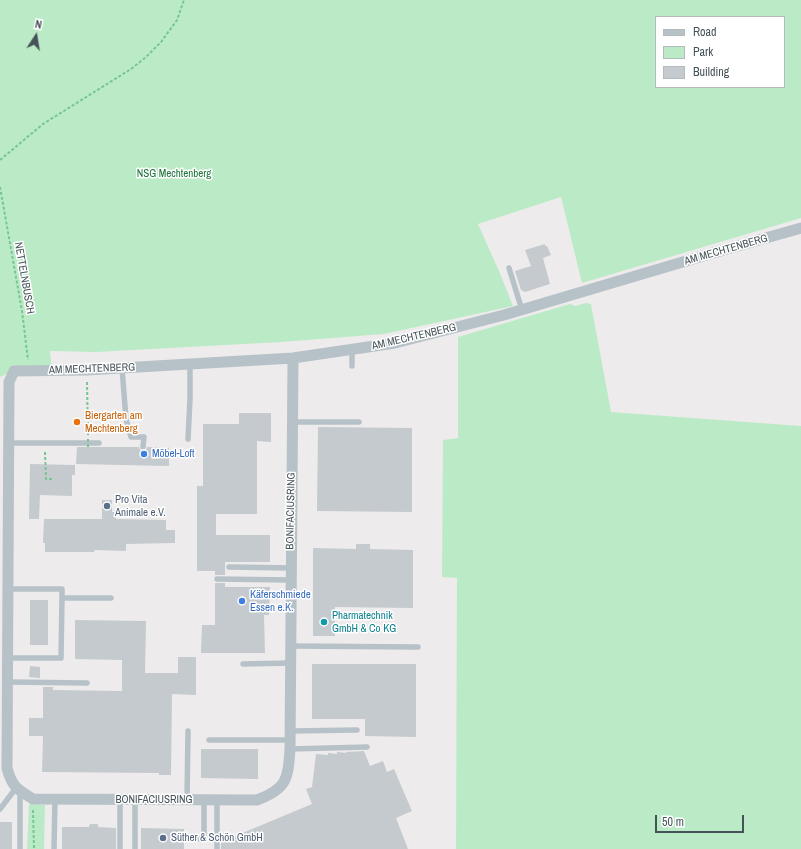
<!DOCTYPE html>
<html>
<head>
<meta charset="utf-8">
<style>
	body { margin:0 }
	#map { position:relative; width:801px; height:849px; overflow:hidden; background:#eeebec; font-family:"Archivo Narrow",sans-serif }
	canvas { display:block }
	.legend { position:absolute; left:655px; top:16px; width:130px; height:72px; box-sizing:border-box; background:#fff; border:1px solid #b5babc; margin:0; padding:5px 7px; list-style:none; font-size:12px; color:#455258 }
	.legend li { display:flex; align-items:center; gap:8px; height:20px }
	.legend b { width:20px; border:1px solid #b5babc }
	.north { position:absolute; left:16px; top:16px; width:40px; height:40px; -webkit-text-stroke:3px #fff; paint-order:stroke; rotate:12deg; font-size:11px; font-weight:700; line-height:16px; text-align:center; color:#455258 }
	.north::after { content:''; display:block; margin:auto; width:14px; height:18px; background:#455258; clip-path:polygon(50% 0,100% 100%,50% 72%,0 100%) }
	.scale { position:absolute; left:655px; top:815px; width:89px; height:18px; box-sizing:border-box; border:2px solid #455258; border-top:0; padding-left:5px; font-size:12px; line-height:14px; white-space:nowrap; color:#455258; -webkit-text-stroke:3px #fff; paint-order:stroke }
</style>
</head>
<body>
<div id="map">
<canvas width="801" height="849"></canvas>
<ul class="legend">
<li><b style="height:5px;background:#b7c2c8"></b>Road</li>
<li><b style="height:11px;background:#bbebc6"></b>Park</li>
<li><b style="height:11px;background:#c5cace"></b>Building</li>
</ul>
<div class="north">N</div>
<div class="scale">50 m</div>
</div>
<script>
const ctx = document.querySelector('canvas').getContext('2d');
ctx.lineJoin = 'round';
function fillPath(path, color) { ctx.fillStyle = color; ctx.fill(path, 'evenodd'); }
function stroke(path, color, width, dash) { ctx.strokeStyle = color; ctx.lineWidth = width; ctx.lineCap = dash ? 'butt' : 'round'; ctx.setLineDash(dash || []); ctx.stroke(path); }
function label(font, color, halo, rows, align = 'center') {
  ctx.font = font + ' "Archivo Narrow",sans-serif'; ctx.lineWidth = 3; ctx.setLineDash([]); ctx.textBaseline = 'middle'; ctx.strokeStyle = halo; ctx.fillStyle = color; for (const [text, x, y, turn = 0] of rows) {
    ctx.save(); ctx.translate(x, y); ctx.rotate((+turn || 0) * Math.PI / 180); ctx.textAlign = isNaN(turn) ? turn : align; if (halo) ctx.strokeText(text, 0, 0); ctx.fillText(text, 0, 0); ctx.restore();
  }
}
fillPath(new Path2D(`
	M 0,0 L 801,0 L 801,218 L 582,283 L 561,197 L 478,224 L 499,271 L 513,306 L 384,334 L 281,342 L 96,352 L 50,351 L 52,370 L 13,371 L 0,377 ZM 656,17 L 784,17 L 784,87 L 656,87 Z
	M 586,303 L 591,304 L 611,412 L 801,426 L 801,849 L 456,849 L 457,578 L 442,577 L 443,440 L 458,438 L 458,337 L 570,304 L 575,306 Z
	M 29,804 L 45,805 L 44,849 L 27,849 Z`), '#bbebc6');
fillPath(new Path2D(`
	M 545,244 L 545,246 L 547,246 L 551,255 L 543,258 L 550,284 L 525,292 L 521,290 L 515,271 L 531,266 L 525,250 Z
	M 239,413 L 271,413 L 271,442 L 257,441 L 257,514 L 216,514 L 216,535 L 270,535 L 270,562 L 225,562 L 225,575 L 215,575 L 215,571 L 197,571 L 197,486 L 203,486 L 203,424 L 239,424 Z
	M 318,427 L 412,428 L 412,512 L 317,511 Z
	M 77,447 L 139,447 L 140,450 L 143,451 L 146,450 L 147,447 L 169,448 L 169,466 L 76,464 Z
	M 30,464 L 75,465 L 75,475 L 72,475 L 72,496 L 40,495 L 39,519 L 29,519 Z
	M 102,500 L 112,500 L 112,512 L 116,512 L 116,519 L 166,520 L 166,530 L 175,530 L 175,543 L 126,544 L 126,551 L 95,550 L 94,552 L 45,552 L 45,543 L 43,543 L 44,519 L 102,519 Z
	M 356,544 L 370,544 L 370,549 L 413,550 L 413,608 L 335,607 L 335,636 L 313,636 L 313,548 L 356,549 Z
	M 215,583 L 225,583 L 225,587 L 270,587 L 269,615 L 264,615 L 265,653 L 201,653 L 202,625 L 215,625 Z
	M 30,600 L 48,600 L 48,645 L 30,645 Z
	M 75,620 L 146,621 L 145,673 L 178,673 L 178,657 L 196,657 L 196,695 L 172,694 L 171,775 L 159,775 L 159,773 L 42,772 L 43,736 L 29,736 L 29,718 L 43,718 L 43,687 L 53,687 L 53,690 L 122,691 L 122,660 L 75,659 Z
	M 312,664 L 416,664 L 416,737 L 365,736 L 365,719 L 312,719 Z
	M 30,666 L 40,667 L 40,678 L 29,677 Z
	M 201,749 L 258,749 L 258,779 L 201,778 Z
	M 364,751 L 370,766 L 383,761 L 387,772 L 394,769 L 412,811 L 396,818 L 408,849 L 221,849 L 221,842 L 312,804 L 306,789 L 312,787 L 316,754 L 328,755 L 328,753 L 337,754 L 337,752 L 346,753 L 346,752 Z
	M 0,822 L 12,822 L 12,849 L 0,849 Z
	M 90,824 L 98,824 L 98,827 L 116,828 L 116,849 L 62,849 L 62,827 L 89,827 Z
	M 141,828 L 184,829 L 184,849 L 141,849 Z`), '#c5cace');
stroke(new Path2D(`
	M 0,160 L 43,124 L 131,69 L 146,57 L 161,42 L 177,20 L 184,0
	M 0,187 L 22,311 L 28,360
	M 87,382 L 88,435
	M 45,452 L 46,479 L 53,479
	M 33,810 L 34,849`), '#75c692', 2, [3, 2]);
stroke(new Path2D(`
	M 509,268 L 522,310
	M 352,350 L 352,366
	M 122,368 L 126,419 L 131,437 L 144,437 L 143,447
	M 292,422 L 359,422
	M 188,439 L 190,399 L 190,365
	M 8,443 L 99,443
	M 229,567 L 291,568
	M 217,579 L 291,580
	M 62,598 L 111,598
	M 290,646 L 418,647
	M 8,658 L 61,658 L 62,598 L 62,589 L 8,589
	M 243,664 L 290,663
	M 8,682 L 87,683
	M 290,731 L 357,730
	M 209,740 L 290,740
	M 290,749 L 367,747
	M 20,791 L 20,849
	M 120,800 L 120,849
	M 187,800 L 188,731
	M 0,809 L 16,788
	M 189,838 L 204,839 L 204,800
	M 54,849 L 55,799
	M 135,849 L 135,800
	M 217,849 L 217,800`), '#b7c2c8', 5.5);
stroke(new Path2D(`
	M 293,358 L 290,749 C 288,779 287,789 257,800 L 33,799 C 17,789 12,787 7,768 L 9,382 L 14,371 L 87,370 L 293,358 L 395,343 L 504,315 L 713,253 L 801,228`), '#b7c2c8', 11);
stroke(new Path2D(`
	M 88,447 L 88,437`), '#75c692', 2, [3, 2]);
for (const [x, y, r, color] of [
	[77,422,4,"#e8710a"],
	[144,454,4,"#3f7fe0"],
	[107,506,4,"#5c6f8a"],
	[242,601,4,"#3f7fe0"],
	[324,622,4,"#0f9aa8"],
	[163,838,4,"#5c6f8a"]
]) { const dot = new Path2D(); dot.arc(x, y, r, 0, 2 * Math.PI); ctx.fillStyle = color; ctx.fill(dot); stroke(dot, '#fff', 1.5); }
label('11px', '#1b733a', '#fff', [
	["NSG Mechtenberg",174,174]
]);
label('11px', '#455258', '#fff', [
	["AM MECHTENBERG",726,250,-16],
	["NETTELNBUSCH",24,278,80],
	["AM MECHTENBERG",414,337,-13],
	["AM MECHTENBERG",92,369,-2],
	["BONIFACIUSRING",291,511,-89],
	["BONIFACIUSRING",154,800]
]);
label('11px', '#c56008', '#fff', [
	["Biergarten am",85,416],
	["Mechtenberg",85,429]
], 'left');
label('11px', '#366cbe', '#fff', [
	["Möbel-Loft",152,454],
	["Käferschmiede",250,595],
	["Essen e.K.",250,608]
], 'left');
label('11px', '#4e5e75', '#fff', [
	["Pro Vita",115,500],
	["Animale e.V.",115,513],
	["Süther & Schön GmbH",171,838]
], 'left');
label('11px', '#0d838f', '#fff', [
	["Pharmatechnik",332,616],
	["GmbH & Co KG",332,629]
], 'left');
</script>
</body>
</html>
